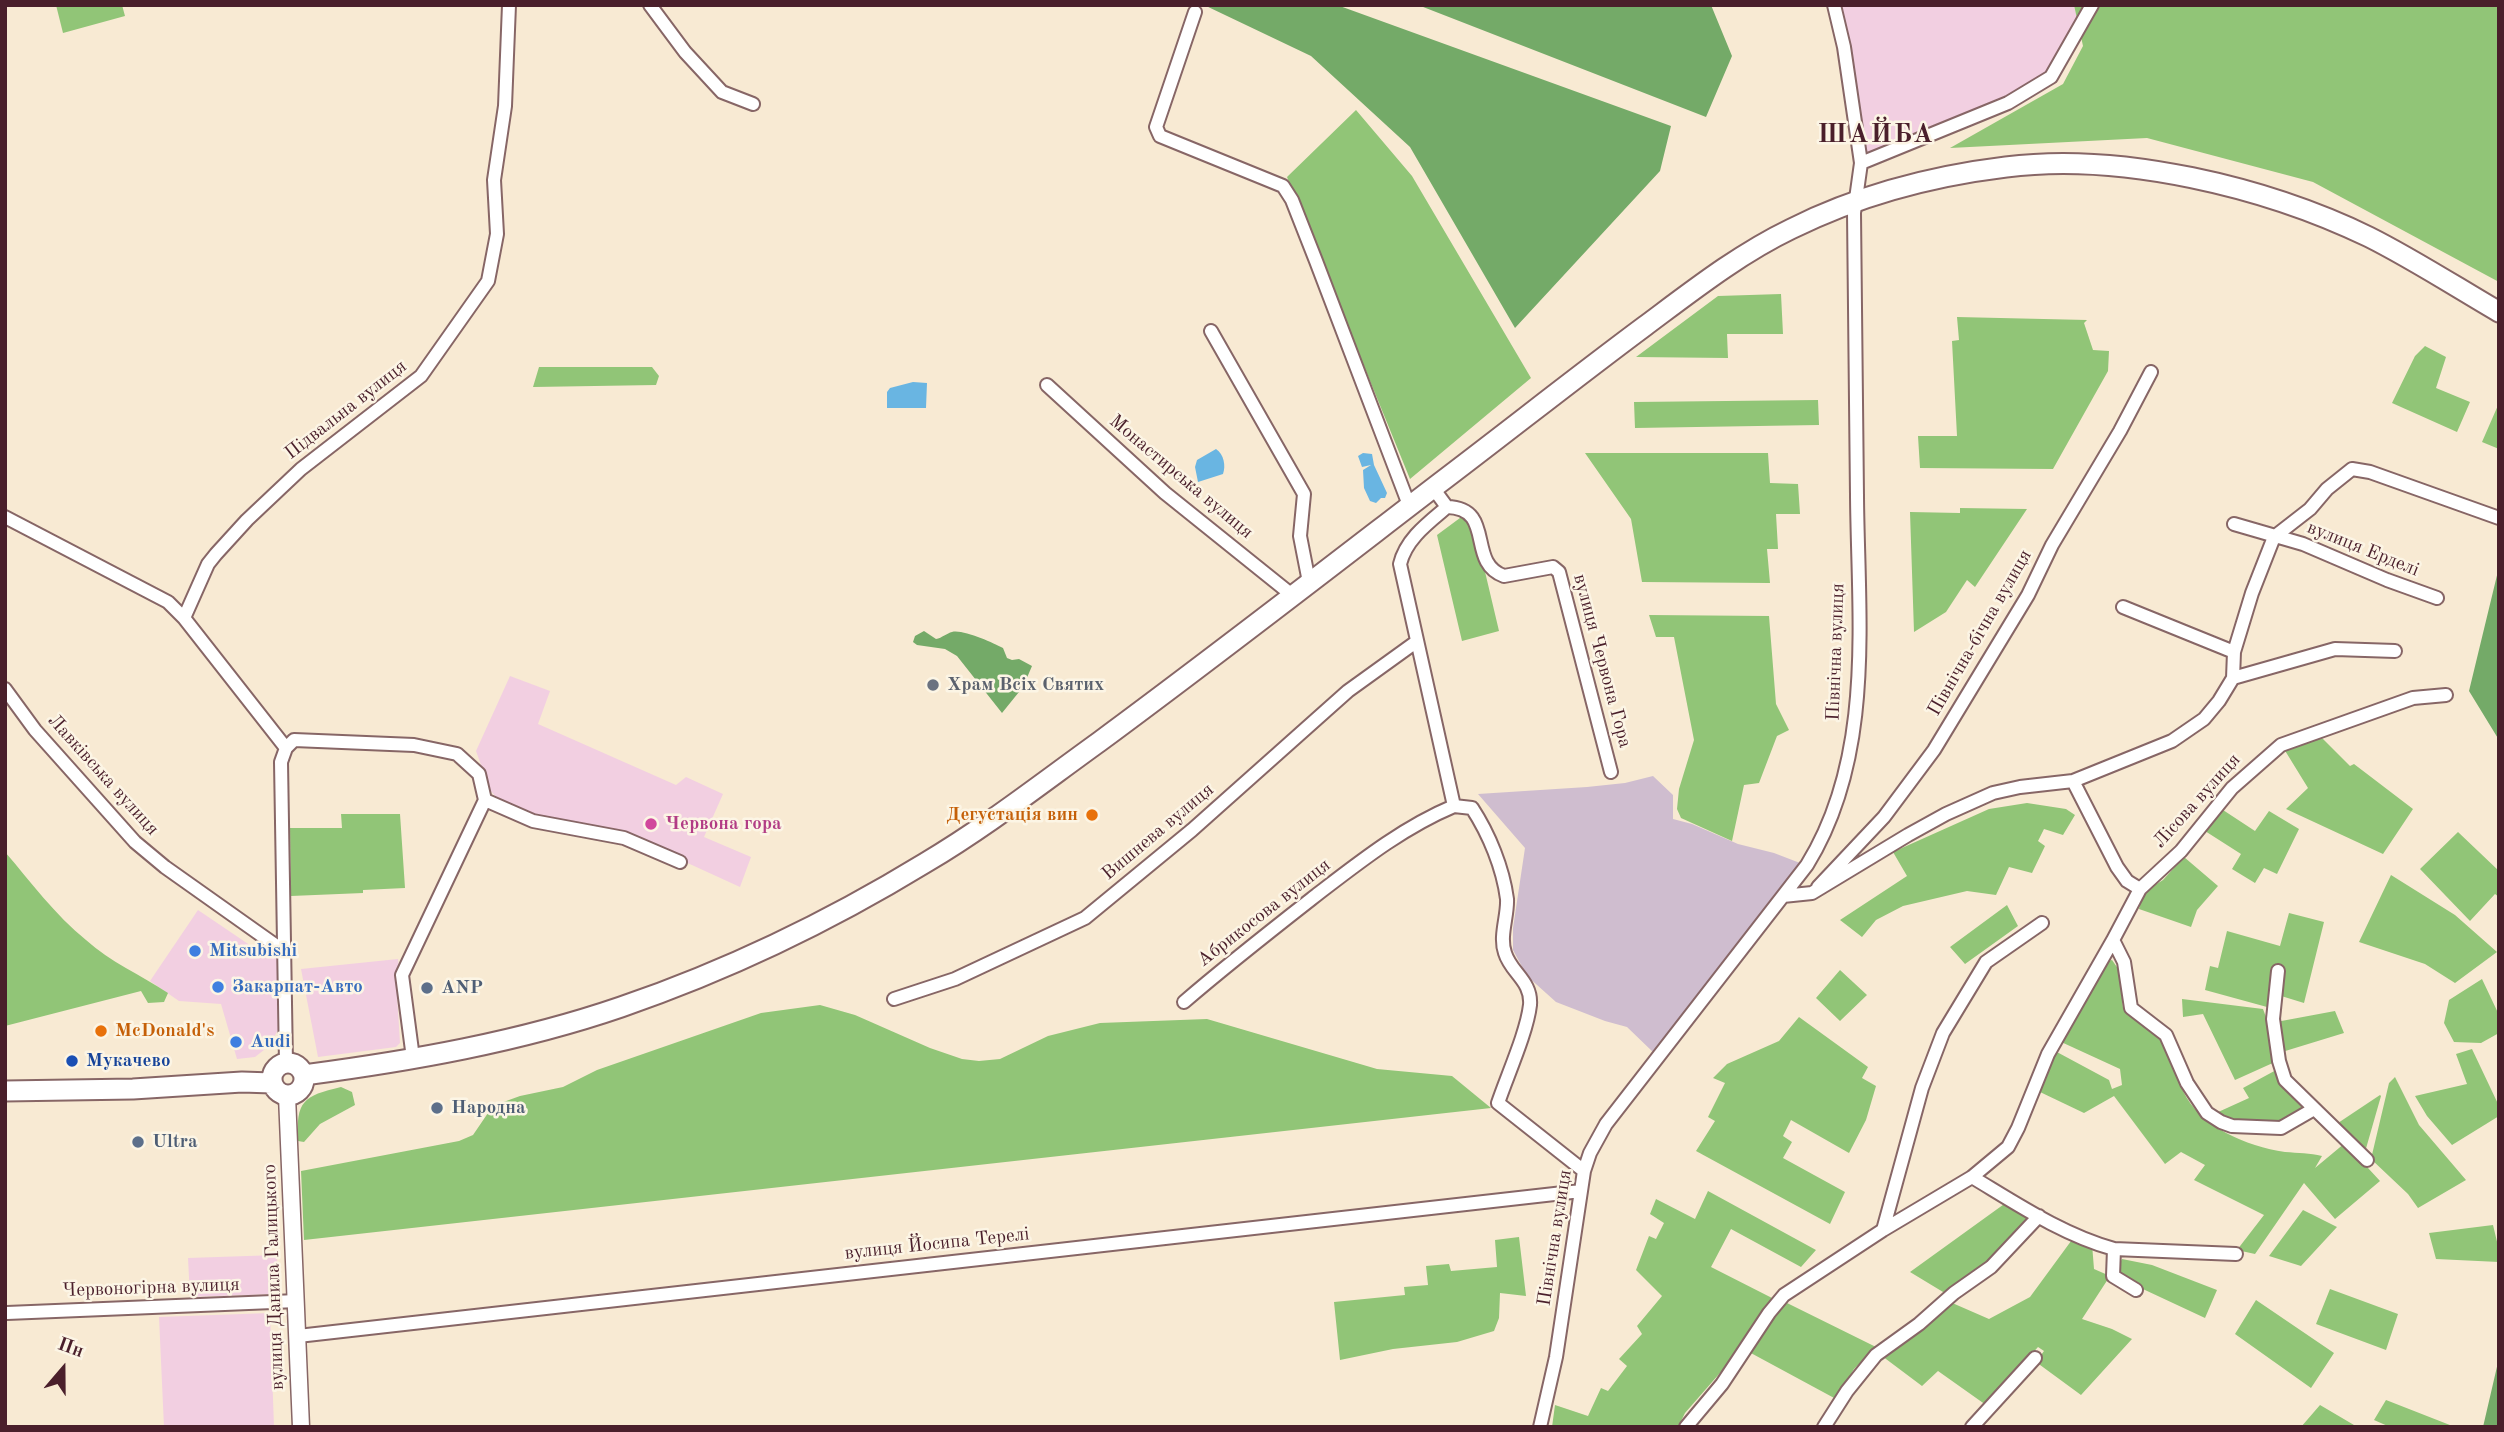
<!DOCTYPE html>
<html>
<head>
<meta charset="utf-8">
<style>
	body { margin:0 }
	#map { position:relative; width:2504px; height:1432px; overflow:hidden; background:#f8ead3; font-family:"Old Standard TT",serif }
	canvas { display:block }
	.frame { position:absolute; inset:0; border:7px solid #4a1f2b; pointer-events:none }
	.north { position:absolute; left:28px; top:1334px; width:70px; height:70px; -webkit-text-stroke:5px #fcf5e5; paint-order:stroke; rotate:20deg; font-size:19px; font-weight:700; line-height:28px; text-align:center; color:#4a1f2b }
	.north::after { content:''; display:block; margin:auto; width:24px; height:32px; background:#4a1f2b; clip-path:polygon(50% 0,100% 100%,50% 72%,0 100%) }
</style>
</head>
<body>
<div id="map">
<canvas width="2504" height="1432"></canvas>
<div class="frame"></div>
<div class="north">Пн</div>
</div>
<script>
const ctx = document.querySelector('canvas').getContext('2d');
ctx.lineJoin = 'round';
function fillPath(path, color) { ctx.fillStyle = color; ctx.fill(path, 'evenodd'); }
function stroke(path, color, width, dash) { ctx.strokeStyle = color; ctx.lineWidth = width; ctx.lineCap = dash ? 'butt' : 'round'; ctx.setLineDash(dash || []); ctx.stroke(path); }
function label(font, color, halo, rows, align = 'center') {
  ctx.font = font + ' "Old Standard TT",serif'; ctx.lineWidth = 5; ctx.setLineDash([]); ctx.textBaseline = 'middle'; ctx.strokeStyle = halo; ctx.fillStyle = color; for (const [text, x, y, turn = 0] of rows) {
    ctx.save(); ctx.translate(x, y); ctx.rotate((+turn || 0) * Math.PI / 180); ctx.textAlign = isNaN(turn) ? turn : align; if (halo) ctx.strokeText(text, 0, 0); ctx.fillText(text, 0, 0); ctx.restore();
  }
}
fillPath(new Path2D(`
	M 1834,5 L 2074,5 L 2080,29 L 2051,77 L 1861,163 Z
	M 510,676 L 550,691 L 538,724 L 676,785 L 686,777 L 723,794 L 704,837 L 751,857 L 740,887 L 611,828 L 544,820 L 500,802 L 490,790 L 476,751 Z
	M 198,910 L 263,954 L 277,956 L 278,1030 L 269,1046 L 255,1057 L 237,1059 L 221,1004 L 179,1001 L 150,981 Z
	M 398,959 L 402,993 L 397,994 L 400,1043 L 396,1047 L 318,1057 L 301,969 Z
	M 277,1255 L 278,1294 L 190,1297 L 188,1258 Z
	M 270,1313 L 274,1427 L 164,1427 L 159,1317 Z`), '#f2cfe1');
fillPath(new Path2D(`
	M 1653,776 L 1673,795 L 1673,819 L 1692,824 L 1738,844 L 1774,853 L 1800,863 L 1654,1053 L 1627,1027 L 1605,1021 L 1556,1002 L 1527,976 L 1513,950 L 1513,928 L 1525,848 L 1478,794 L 1587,787 L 1625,783 Z`), '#cfbdcf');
fillPath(new Path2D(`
	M 56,5 L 122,5 L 125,16 L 63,33 Z
	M 2074,5 L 2499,5 L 2499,282 L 2313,182 L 2147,138 L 1950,148 L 2063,84 L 2083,46 Z
	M 1356,110 L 1412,176 L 1531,378 L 1410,479 L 1287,177 Z
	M 1781,294 L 1783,334 L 1727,334 L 1728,358 L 1636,357 L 1718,296 Z
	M 1957,317 L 2087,320 L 2084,323 L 2093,350 L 2109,351 L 2108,371 L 2053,469 L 1920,468 L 1918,436 L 1957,436 L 1952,341 L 1959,340 Z
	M 2425,346 L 2446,357 L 2436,388 L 2470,402 L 2457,432 L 2392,403 L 2415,356 Z
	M 539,367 L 652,367 L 659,376 L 656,385 L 533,387 Z
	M 1818,400 L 1819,425 L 1635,428 L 1634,402 Z
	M 2499,403 L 2499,449 L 2482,442 Z
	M 1585,453 L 1768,453 L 1770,483 L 1798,484 L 1800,514 L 1776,514 L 1778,549 L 1767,549 L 1770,583 L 1642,582 L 1631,519 Z
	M 1960,508 L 2027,509 L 1975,587 L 1967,580 L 1946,612 L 1914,632 L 1910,512 L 1960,513 Z
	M 1464,515 L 1466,515 L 1482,559 L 1499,631 L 1462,641 L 1437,535 Z
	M 1649,615 L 1769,616 L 1776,704 L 1789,730 L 1777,736 L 1759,783 L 1744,785 L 1732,841 L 1681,818 L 1677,809 L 1679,789 L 1694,740 L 1674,637 L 1656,637 Z
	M 2319,735 L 2350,766 L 2354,764 L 2413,809 L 2383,854 L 2286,809 L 2308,788 L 2284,749 Z
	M 2027,803 L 2066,809 L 2075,815 L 2063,835 L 2044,829 L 2038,841 L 2045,846 L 2032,873 L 2009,867 L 1996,895 L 1967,891 L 1903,906 L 1876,920 L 1862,937 L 1840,920 L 1907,876 L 1893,852 L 1989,809 Z
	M 2223,810 L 2255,831 L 2269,811 L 2299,829 L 2277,874 L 2264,868 L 2255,883 L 2232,869 L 2241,854 L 2205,831 Z
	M 341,814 L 400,814 L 405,888 L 363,890 L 363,893 L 291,896 L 290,828 L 342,828 Z
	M 2458,832 L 2499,871 L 2499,897 L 2495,894 L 2470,921 L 2420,869 Z
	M 5,852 C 31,882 55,915 86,940 C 110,962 141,975 168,993 L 164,1002 L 148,1003 L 141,991 L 5,1026 Z
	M 2184,857 L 2218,886 L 2197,910 L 2191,927 L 2139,909 L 2142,893 L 2163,880 Z
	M 2391,875 L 2455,915 L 2497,952 L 2455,983 L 2425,964 L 2359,942 Z
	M 2007,905 L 2018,926 L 1965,964 L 1950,947 Z
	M 2289,913 L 2324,922 L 2304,1003 L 2278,995 L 2275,966 L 2267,1007 L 2205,990 L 2210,966 L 2218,968 L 2227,931 L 2280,946 Z
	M 2112,960 L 2119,970 L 2123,1008 C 2133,1019 2155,1023 2162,1035 C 2172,1052 2175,1073 2183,1091 C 2200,1127 2246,1146 2285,1152 C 2298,1153 2310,1153 2322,1156 L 2315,1168 L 2345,1143 L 2380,1181 L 2335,1219 L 2304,1183 L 2255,1254 L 2237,1250 L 2264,1215 L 2194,1180 L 2205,1165 L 2181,1152 L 2165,1164 L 2114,1096 L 2084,1113 L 2040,1092 L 2055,1051 L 2109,1080 L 2112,1089 L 2122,1085 L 2120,1069 L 2059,1041 L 2108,961 Z
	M 1840,970 L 1867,995 L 1840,1021 L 1816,998 Z
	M 2482,979 L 2499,1015 L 2499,1033 L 2481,1043 L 2454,1042 L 2444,1023 L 2449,1000 Z
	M 2182,999 L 2263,1009 L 2270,1028 L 2275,1062 L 2235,1080 L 2203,1014 L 2183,1017 Z
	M 820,1005 L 855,1015 L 930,1048 L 962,1059 L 979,1061 L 1000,1059 L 1048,1036 L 1100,1023 L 1207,1019 L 1377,1069 L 1452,1076 L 1491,1108 L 304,1240 L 301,1171 L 459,1141 L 473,1135 L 488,1113 L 498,1104 L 520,1096 L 563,1087 L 597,1070 L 761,1013 Z
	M 2335,1011 L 2344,1033 L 2282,1052 L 2276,1022 Z
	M 1799,1017 L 1868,1067 L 1862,1078 L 1876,1086 L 1866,1120 L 1849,1153 L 1791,1120 L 1783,1136 L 1792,1142 L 1783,1158 L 1845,1192 L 1830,1224 L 1696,1151 L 1715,1121 L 1708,1117 L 1725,1083 L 1713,1078 L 1727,1064 L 1779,1041 Z
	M 2472,1049 L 2499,1106 L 2499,1116 L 2452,1145 L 2427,1116 L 2415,1096 L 2467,1084 L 2456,1054 Z
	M 2278,1069 L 2310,1109 L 2281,1125 L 2235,1124 L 2216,1113 L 2249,1098 L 2243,1088 Z
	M 2395,1077 L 2419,1125 L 2466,1180 L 2418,1208 L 2408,1194 L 2371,1159 L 2389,1083 Z
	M 341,1087 L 352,1092 L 355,1105 L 320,1124 L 304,1142 L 298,1141 C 296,1101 303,1096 341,1087 Z
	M 2380,1095 L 2381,1096 L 2365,1152 L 2335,1125 Z
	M 1708,1191 L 1816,1250 L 1801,1267 L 1731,1229 L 1711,1267 L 1774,1299 L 1740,1350 L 1685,1413 L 1678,1427 L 1552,1427 L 1555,1405 L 1588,1416 L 1601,1388 L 1608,1391 L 1627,1366 L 1619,1359 L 1642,1334 L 1637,1326 L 1662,1296 L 1636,1270 L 1649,1236 L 1656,1239 L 1664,1223 L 1650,1214 L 1656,1199 L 1695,1219 Z
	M 2007,1202 L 2031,1219 L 2000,1253 L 1948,1295 L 1910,1272 Z
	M 2303,1210 L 2337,1227 L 2301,1266 L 2269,1256 Z
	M 2493,1225 L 2499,1250 L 2499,1262 L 2436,1259 L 2429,1233 Z
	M 1519,1237 L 1526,1296 L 1500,1293 L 1499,1318 L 1494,1331 L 1457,1342 L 1393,1349 L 1340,1360 L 1334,1302 L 1405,1295 L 1404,1287 L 1428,1285 L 1426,1266 L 1449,1264 L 1451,1271 L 1497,1267 L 1495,1240 Z
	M 2074,1237 L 2092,1244 L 2094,1269 L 2110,1276 L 2082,1319 L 2112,1329 L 2132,1339 L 2081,1395 L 2036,1362 L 2044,1351 L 2038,1347 L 1986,1405 L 1938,1371 L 1922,1386 L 1882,1356 L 1950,1302 L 1989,1319 L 2030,1297 Z
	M 2122,1259 L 2152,1265 L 2217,1290 L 2205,1318 L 2130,1283 L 2121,1273 L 2119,1264 Z
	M 2330,1289 L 2398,1314 L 2386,1350 L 2316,1324 Z
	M 2256,1300 L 2334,1353 L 2311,1388 L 2235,1334 Z
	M 1785,1302 L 1876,1347 L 1854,1369 L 1836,1399 L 1749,1352 Z
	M 2386,1400 L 2455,1427 L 2390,1427 L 2374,1420 Z
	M 2320,1405 L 2354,1425 L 2301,1427 Z`), '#91c577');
fillPath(new Path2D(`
	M 1204,5 L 1337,5 L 1671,126 L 1660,171 L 1515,328 L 1410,147 L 1311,56 Z
	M 1418,5 L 1711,5 L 1732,56 L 1706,117 Z
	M 2499,567 L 2499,740 L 2469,691 Z
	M 924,631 L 936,639 C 942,638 947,633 952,632 C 963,629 993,643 1003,648 L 1007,658 L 1012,660 L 1019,659 L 1032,666 L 1023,687 L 1002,713 L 957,656 L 945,649 L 917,645 L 913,642 L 915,636 Z
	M 2499,1358 L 2499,1427 L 2483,1427 Z`), '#74aa68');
fillPath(new Path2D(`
	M 913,382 L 927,383 L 926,408 L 887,408 L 887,392 L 890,388 Z
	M 1216,449 C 1224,454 1226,466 1223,474 L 1198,482 L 1195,467 L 1197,460 Z
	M 1363,453 L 1372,454 L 1374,465 L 1387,493 L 1385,498 L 1381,498 L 1376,503 L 1370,501 L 1364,488 L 1363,470 L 1371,465 L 1362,467 L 1358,456 Z`), '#69b5e2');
const minor = new Path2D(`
	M 650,5 L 685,52 L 722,92 L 753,104
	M 1195,12 L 1156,127 L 1160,136 L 1283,186 L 1292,200 L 1316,261 L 1409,505
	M 1861,163 L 2008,103 L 2051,77 L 2092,5
	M 1211,331 L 1304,494 L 1300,536 L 1309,582
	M 1047,385 L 1165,493 L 1292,595
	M 1433,488 L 1447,507 C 1496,508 1466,563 1504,576 L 1553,567 L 1559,572 L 1611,772
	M 5,517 L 168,602 L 184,618 L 286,748 L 294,740 L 414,745 L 457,754 L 479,774 L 485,800 L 533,821 L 624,838 L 680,862
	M 2234,524 L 2303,544 L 2387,580 L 2437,598
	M 2123,607 L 2234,652
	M 184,618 L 208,564 L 216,554 L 247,520 L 301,469 L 421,376 L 488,281 L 497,234 L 494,180 L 505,106 L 509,5
	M 2233,678 L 2234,652 L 2252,593 L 2274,537 L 2310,509 L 2327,489 L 2352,469 L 2370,472 L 2499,518
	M 5,689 L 35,730 L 135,842 L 165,867 L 285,952
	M 286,748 L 281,762 L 286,1063
	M 2073,781 L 2117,867 L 2127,881 L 2140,889 L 2113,940
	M 1454,806 L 1472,808 C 1489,834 1503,868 1507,899 C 1508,916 1499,936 1505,953 C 1511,973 1532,981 1530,1005 C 1527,1032 1507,1076 1498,1103 L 1584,1171
	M 1818,887 L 1884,817 L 1934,750 L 2028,595 L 2052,545 L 2120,431 L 2151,372
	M 2140,889 L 2181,851 L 2232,788 L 2281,745 L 2413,698 L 2446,695
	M 1783,896 L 1812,893 L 1908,835 L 1946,814 L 1993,793 L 2020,787 L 2073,781 L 2172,741 L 2204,719 L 2219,701 L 2233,678 L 2335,649 L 2395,651
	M 2278,971 L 2273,1019 L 2279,1061 L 2285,1080 L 2367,1160
	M 894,999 L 955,979 L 1085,918 L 1192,830 L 1348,691 L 1416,642
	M 1184,1002 C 1228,964 1273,929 1319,893 C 1362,860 1404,827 1454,806 L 1400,564 C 1406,539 1428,523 1447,507
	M 413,1058 L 402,975 L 485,800
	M 1972,1177 L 2008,1147 L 2018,1128 L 2048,1054 L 2113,940 L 2124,962 L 2131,1008 L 2166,1035 L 2187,1083 L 2207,1113 L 2221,1122 L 2232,1126 L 2281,1128 L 2314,1109
	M 1883,1230 L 1922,1088 L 1943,1033 L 1986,962 L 2042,923
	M 2114,1249 L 2113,1276 L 2136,1290
	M 7,1313 L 297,1301
	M 298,1336 L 1581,1191
	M 1540,1427 L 1556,1357 L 1584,1171 L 1590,1153 L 1606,1124 L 1807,865 C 1875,755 1858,618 1857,496 C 1856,401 1855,307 1854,213 L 1861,163 L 1844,47 L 1834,5
	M 1686,1427 L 1722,1384 L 1769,1313 L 1784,1295 L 1883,1230 L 1972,1177 C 2017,1204 2063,1235 2114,1249 L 2236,1254
	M 1824,1427 L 1847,1391 L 1876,1355 L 1919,1324 L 1954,1293 L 1991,1267 L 2039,1216
	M 1972,1427 L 2035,1358`);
const major = new Path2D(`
	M 287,1096 L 301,1427`);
const highway = new Path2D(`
	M272 1079a16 16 0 1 1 32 0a16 16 0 1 1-32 0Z
	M 304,1075 C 410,1061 519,1042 621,1007 C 726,971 830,921 925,863 C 986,827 1042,783 1099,742 C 1213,658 1325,571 1437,485 C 1507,432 1575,378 1645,326 C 1692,291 1739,254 1791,229 C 1857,196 1932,176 2006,167 C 2120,152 2266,187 2369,237 C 2413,259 2456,287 2499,312
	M 5,1091 L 133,1089 L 242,1082 L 272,1083`);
stroke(minor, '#876666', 16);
stroke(major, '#876666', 19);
stroke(highway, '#876666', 23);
stroke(minor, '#fff', 12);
stroke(major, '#fff', 16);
stroke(highway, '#fff', 19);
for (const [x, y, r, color] of [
	[933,685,7,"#6b7280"],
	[1092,815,7,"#e8710a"],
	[651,824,7,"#d1479c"],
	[195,951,7,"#3f7fe0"],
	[218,987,7,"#3f7fe0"],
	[427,988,7,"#5c6f8a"],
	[101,1031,7,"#e8710a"],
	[236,1042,7,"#3f7fe0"],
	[72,1061,7,"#1a4fb4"],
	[437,1108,7,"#5c6f8a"],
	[138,1142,7,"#5c6f8a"]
]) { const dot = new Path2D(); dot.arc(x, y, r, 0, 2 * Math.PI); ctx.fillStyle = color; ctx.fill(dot); stroke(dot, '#fcf5e5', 2.5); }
label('19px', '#4a1f2b', '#fcf5e5', [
	["Підвальна вулиця",346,410,-38],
	["Монастирська вулиця",1181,477,40],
	["вулиця Ерделі",2363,549,22],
	["Північна-бічна вулиця",1980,633,-60],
	["Північна вулиця",1836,652,-88],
	["вулиця Червона Гора",1602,661,75],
	["Лавківська вулиця",103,775,48],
	["Лісова вулиця",2197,801,-48],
	["Вишнева вулиця",1158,832,-40],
	["Абрикосова вулиця",1264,913,-38],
	["Північна вулиця",1555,1238,-81],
	["вулиця Йосипа Терелі",937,1244,-6],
	["вулиця Данила Галицького",274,1277,-92],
	["Червоногірна вулиця",151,1288,-2]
]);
label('bold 19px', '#5b616d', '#fcf5e5', [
	["Храм Всіх Святих",947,685]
], 'left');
label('bold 19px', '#c56008', '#fcf5e5', [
	["Дегустація вин",1078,815],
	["McDonald's",115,1031,"left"]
], 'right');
label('bold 19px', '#b23c85', '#fcf5e5', [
	["Червона гора",665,824]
], 'left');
label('bold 19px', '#366cbe', '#fcf5e5', [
	["Mitsubishi",209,951],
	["Закарпат-Авто",232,987],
	["Audi",250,1042]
], 'left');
label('bold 19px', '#4e5e75', '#fcf5e5', [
	["ANP",441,988],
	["Народна",451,1108],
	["Ultra",152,1142]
], 'left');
label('bold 19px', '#164399', '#fcf5e5', [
	["Мукачево",86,1061]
], 'left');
ctx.letterSpacing = '2px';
label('bold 26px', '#4a1f2b', '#fcf5e5', [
	["ШАЙБА",1876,135]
]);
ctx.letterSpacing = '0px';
</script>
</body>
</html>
